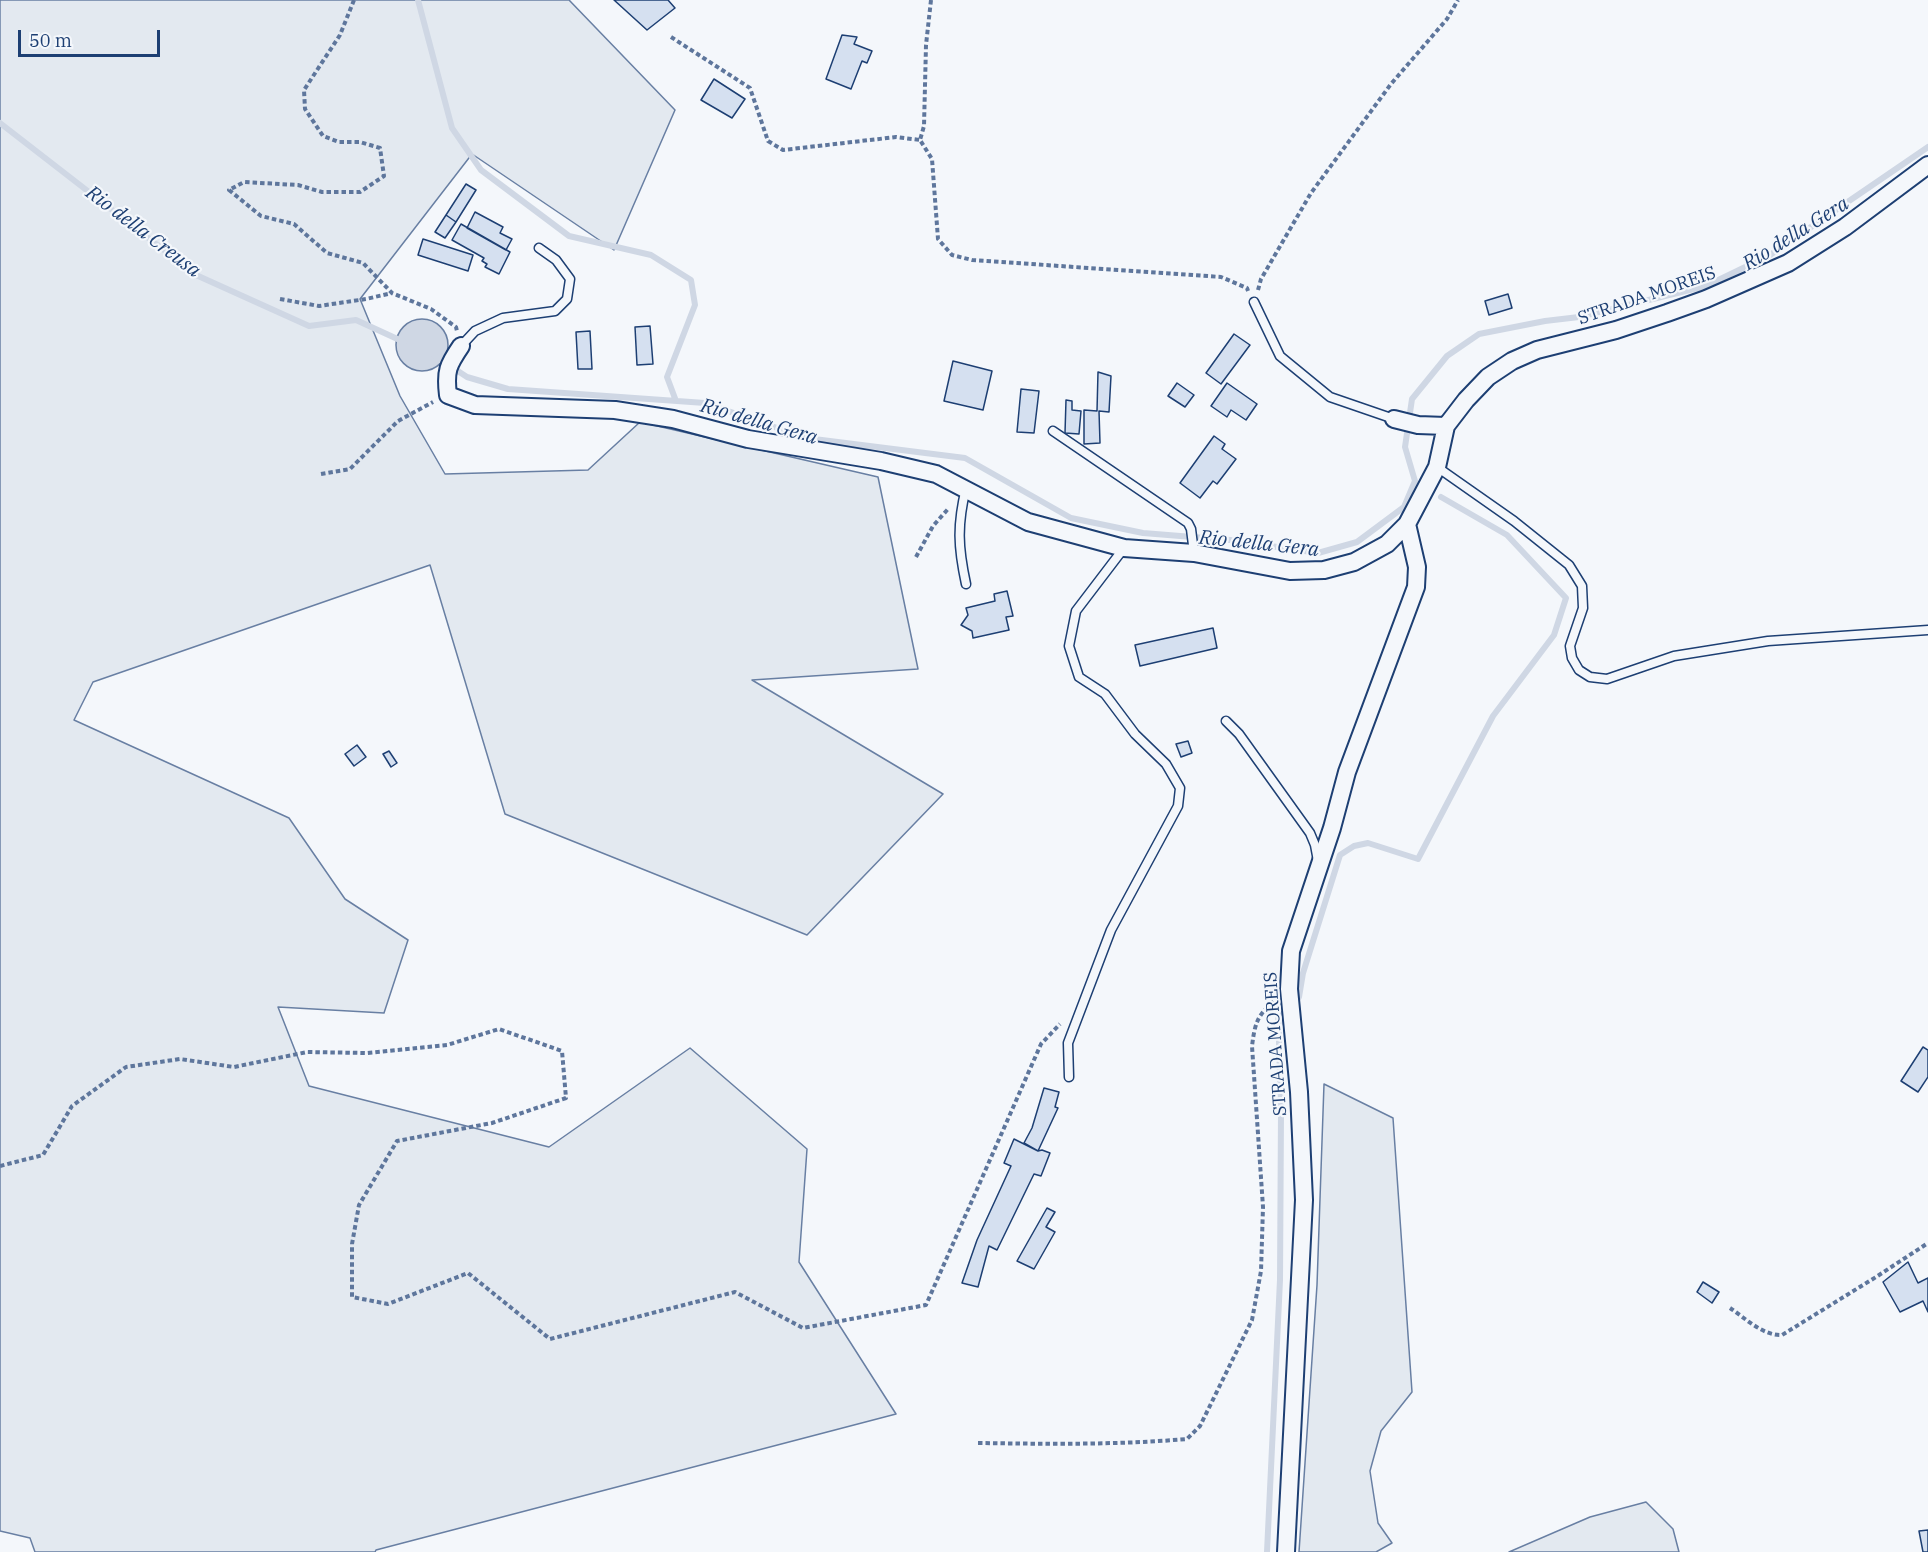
<!DOCTYPE html>
<html>
<head>
<meta charset="utf-8">
<style>
	body { margin:0 }
	#map { position:relative; width:1928px; height:1552px; overflow:hidden; background:#f4f7fb; font-family:"IBM Plex Serif",serif }
	canvas { display:block }
	.scale { position:absolute; left:18px; top:30px; width:142px; height:27px; box-sizing:border-box; border:3px solid #1d3f73; border-top:0; padding-left:8px; font-size:18px; line-height:21px; white-space:nowrap; color:#1d3f73; -webkit-text-stroke:4px #f4f7fb; paint-order:stroke }
</style>
</head>
<body>
<div id="map">
<canvas width="1928" height="1552"></canvas>
<div class="scale">50 m</div>
</div>
<script>
const ctx = document.querySelector('canvas').getContext('2d');
ctx.lineJoin = 'round';
function fillPath(path, color) { ctx.fillStyle = color; ctx.fill(path, 'evenodd'); }
function stroke(path, color, width, dash) { ctx.strokeStyle = color; ctx.lineWidth = width; ctx.lineCap = dash ? 'butt' : 'round'; ctx.setLineDash(dash || []); ctx.stroke(path); }
function label(font, color, halo, rows, align = 'center') {
  ctx.font = font + ' "IBM Plex Serif",serif'; ctx.lineWidth = 4.5; ctx.setLineDash([]); ctx.textBaseline = 'middle'; ctx.strokeStyle = halo; ctx.fillStyle = color; for (const [text, x, y, turn = 0] of rows) {
    ctx.save(); ctx.translate(x, y); ctx.rotate((+turn || 0) * Math.PI / 180); ctx.textAlign = isNaN(turn) ? turn : align; if (halo) ctx.strokeText(text, 0, 0); ctx.fillText(text, 0, 0); ctx.restore();
  }
}
const green = new Path2D(`
	M 0,0 L 569,0 L 675,110 L 614,250 L 472,154 L 360,299 L 400,396 L 445,474 L 588,470 L 640,422 L 878,477 L 918,669 L 752,680 L 943,794 L 807,935 L 505,814 L 430,565 L 93,682 L 74,720 L 289,818 L 345,899 L 408,940 L 384,1013 L 278,1007 L 309,1086 L 549,1147 L 690,1048 L 807,1149 L 799,1262 L 896,1414 L 376,1550 L 375,1552 L 35,1552 L 30,1538 L 0,1531 Z
	M 1324,1084 L 1393,1118 L 1412,1392 L 1381,1431 L 1370,1471 L 1378,1523 L 1392,1543 L 1376,1552 L 1299,1552 L 1317,1285 Z
	M 1646,1502 L 1673,1529 L 1679,1552 L 1509,1552 L 1590,1517 Z`);
fillPath(green, '#e3e9f0');
stroke(green, '#687fa3', 1.5);
const water = new Path2D(`
	M396 345a26 26 0 1 1 52 0a26 26 0 1 1-52 0Z`);
fillPath(water, '#cfd7e4');
stroke(water, '#687fa3', 1.5);
stroke(new Path2D(`
	M 418,0 L 452,128 L 481,170 L 569,236 L 651,255 L 691,280 L 695,305 L 667,377 L 676,401
	M 0,123 L 196,275 L 309,326 L 356,320 L 404,342
	M 435,356 L 467,377 L 508,389 L 705,403 L 806,438 L 965,458 L 1071,518 L 1143,533 L 1230,540 L 1318,553 L 1357,542 L 1404,507 L 1415,481 L 1405,447 L 1412,399 L 1447,356 L 1479,334 L 1545,321 L 1579,317 L 1706,286 L 1770,255 L 1928,147
	M 1299,997 L 1303,973 L 1340,855 L 1354,846 L 1368,843 L 1418,859 L 1493,716 L 1554,635 L 1566,598 L 1507,535 L 1441,497
	M 1267,1552 L 1280,1280 L 1281,1112 L 1278,1007`), '#cfd7e4', 6);
const building = new Path2D(`
	M 614,0 L 668,0 L 675,8 L 647,30 Z
	M 842,35 L 857,37 L 854,44 L 872,51 L 867,63 L 862,61 L 851,89 L 826,79 Z
	M 714,79 L 745,99 L 732,118 L 701,100 Z
	M 466,184 L 476,190 L 456,222 L 446,215 Z
	M 475,212 L 503,227 L 500,233 L 512,239 L 506,250 L 467,228 Z
	M 446,215 L 456,222 L 445,238 L 435,232 Z
	M 461,224 L 510,252 L 499,274 L 485,267 L 487,264 L 482,261 L 484,258 L 452,240 Z
	M 423,239 L 473,255 L 468,271 L 418,255 Z
	M 1508,294 L 1512,308 L 1489,315 L 1485,301 Z
	M 650,326 L 653,364 L 637,365 L 635,327 Z
	M 590,331 L 592,369 L 578,369 L 576,332 Z
	M 1234,334 L 1250,345 L 1221,384 L 1206,373 Z
	M 953,361 L 992,371 L 983,410 L 944,401 Z
	M 1098,372 L 1111,376 L 1109,412 L 1099,411 L 1100,443 L 1084,444 L 1084,410 L 1097,411 Z
	M 1177,383 L 1194,395 L 1185,407 L 1168,396 Z
	M 1227,383 L 1257,404 L 1246,420 L 1231,410 L 1227,417 L 1211,406 Z
	M 1021,389 L 1039,391 L 1034,433 L 1017,432 Z
	M 1066,400 L 1072,401 L 1072,410 L 1081,411 L 1079,434 L 1065,433 Z
	M 1214,436 L 1225,444 L 1222,449 L 1236,459 L 1217,484 L 1213,481 L 1200,498 L 1180,483 Z
	M 1007,591 L 1013,616 L 1006,617 L 1009,630 L 973,638 L 972,631 L 961,625 L 968,615 L 966,608 L 995,601 L 994,594 Z
	M 1213,628 L 1217,648 L 1140,666 L 1135,645 Z
	M 1188,741 L 1192,753 L 1181,757 L 1176,744 Z
	M 357,745 L 366,757 L 354,766 L 345,754 Z
	M 389,751 L 397,763 L 391,767 L 383,754 Z
	M 1923,1047 L 1928,1050 L 1928,1077 L 1918,1092 L 1901,1081 Z
	M 1044,1088 L 1059,1092 L 1055,1107 L 1058,1108 L 1038,1151 L 1024,1143 L 1032,1128 Z
	M 1014,1139 L 1038,1151 L 1042,1150 L 1050,1153 L 1041,1176 L 1034,1174 L 997,1250 L 989,1246 L 978,1287 L 962,1283 L 977,1240 L 1011,1166 L 1004,1163 Z
	M 1047,1208 L 1055,1212 L 1046,1227 L 1055,1232 L 1034,1269 L 1017,1261 Z
	M 1908,1262 L 1918,1283 L 1928,1278 L 1928,1312 L 1923,1301 L 1900,1312 L 1883,1282 Z
	M 1703,1282 L 1719,1292 L 1712,1303 L 1697,1292 Z
	M 1928,1530 L 1928,1552 L 1923,1552 L 1919,1531 Z`);
fillPath(building, '#d5e0f0');
stroke(building, '#1d3f73', 1.5);
const lane = new Path2D(`
	M 1254,302 L 1280,356 L 1330,397 L 1394,419
	M 461,346 L 475,331 L 503,318 L 555,311 L 567,299 L 570,279 L 556,260 L 539,248
	M 1053,431 L 1188,523 L 1191,529 L 1194,553
	M 1437,467 L 1514,521 L 1569,565 L 1582,586 L 1583,608 L 1570,646 L 1572,658 L 1579,670 L 1590,677 L 1607,679 L 1674,656 L 1768,641 L 1928,630
	M 966,488 C 957,525 958,547 966,584
	M 1226,721 L 1239,734 L 1310,833 L 1315,845 L 1318,861
	M 1069,1077 L 1068,1043 L 1111,930 L 1178,806 L 1180,788 L 1166,764 L 1135,734 L 1105,694 L 1079,677 L 1069,646 L 1076,611 L 1124,548`);
const street = new Path2D(`
	M 461,346 C 448,365 445,371 448,395 L 475,405 L 615,410 L 673,419 L 748,439 L 881,461 L 936,474 L 1028,522 L 1124,548 L 1194,553 L 1290,571 L 1324,570 L 1354,562 L 1387,544 L 1407,524 L 1437,467 L 1446,426 L 1466,400 L 1488,377 L 1512,361 L 1537,350 L 1616,330 L 1667,313 L 1706,299 L 1788,263 L 1845,227 L 1928,165
	M 1394,419 L 1418,425 L 1446,426
	M 1286,1552 L 1304,1200 L 1299,1092 L 1289,989 L 1291,951 L 1332,828 L 1347,772 L 1416,587 L 1417,567 L 1407,524`);
stroke(lane, '#1d3f73', 11);
stroke(street, '#1d3f73', 20);
stroke(new Path2D(`
	M 354,0 L 340,35 L 304,90 L 305,109 L 323,136 L 339,142 L 360,142 L 380,148 L 384,176 L 360,192 L 322,192 L 298,185 L 244,182 L 229,190 L 261,216 L 294,224 L 327,253 L 363,263 L 392,293 L 431,309 L 456,327 L 457,331
	M 931,0 L 926,45 L 924,126 L 920,140 L 932,159 L 938,239 L 952,255 L 972,260 L 1221,277 L 1247,288 L 1248,291
	M 671,37 L 750,88 L 768,141 L 783,150 L 896,137 L 920,140
	M 1258,290 L 1261,279 L 1311,193 L 1391,84 L 1447,19 L 1458,0
	M 280,299 L 319,306 L 366,299 L 392,293
	M 321,474 L 350,469 L 398,421 L 433,402
	M 916,557 L 933,526 L 948,509
	M 0,1166 L 43,1155 L 72,1106 L 126,1067 L 180,1059 L 234,1067 L 307,1052 L 367,1053 L 447,1045 L 499,1029 L 562,1051 L 566,1098 L 492,1123 L 397,1141 L 359,1205 L 352,1244 L 352,1297 L 388,1304 L 468,1273 L 550,1339 L 735,1292 L 803,1328 L 926,1305 L 1041,1044 L 1060,1024
	M 1730,1308 C 1745,1318 1763,1336 1782,1335 L 1876,1277 L 1928,1243
	M 978,1443 C 1047,1444 1117,1445 1187,1439 L 1200,1426 L 1252,1320 L 1261,1271 L 1263,1207 L 1252,1046 C 1255,1023 1257,1016 1274,1001`), '#5e769c', 4, [4.5, 3]);
stroke(lane, '#f4f7fb', 8);
stroke(street, '#f4f7fb', 16);
label('18px', '#1d3f73', '#f4f7fb', [
	["STRADA MOREIS",1647,296,-19],
	["STRADA MOREIS",1276,1044,-94]
]);
label('italic 20px', '#1d3f73', '#f4f7fb', [
	["Rio della Creusa",143,232,37],
	["Rio della Gera",1796,234,-32],
	["Rio della Gera",759,422,16],
	["Rio della Gera",1259,544,6]
]);
</script>
</body>
</html>
